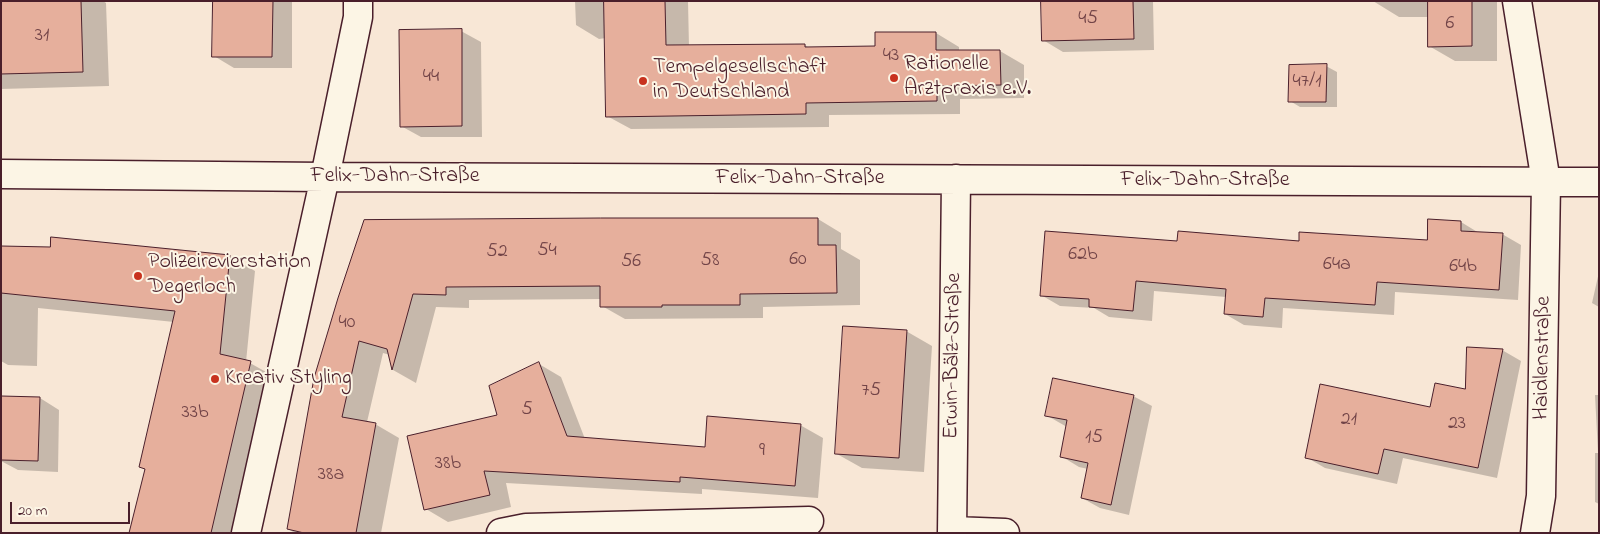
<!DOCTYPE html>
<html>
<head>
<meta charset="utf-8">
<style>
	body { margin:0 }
	#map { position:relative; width:1600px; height:534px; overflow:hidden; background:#f8e7d6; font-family:"Indie Flower",sans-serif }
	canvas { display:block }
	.frame { position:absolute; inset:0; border:2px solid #4a1f2b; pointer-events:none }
	.scale { position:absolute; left:10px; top:502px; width:120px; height:22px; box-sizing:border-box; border:2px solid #4a1f2b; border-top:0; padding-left:6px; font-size:15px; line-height:18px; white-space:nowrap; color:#4a1f2b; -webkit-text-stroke:4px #fcf5e5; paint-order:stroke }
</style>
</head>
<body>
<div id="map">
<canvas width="1600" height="534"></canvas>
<div class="frame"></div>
<div class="scale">20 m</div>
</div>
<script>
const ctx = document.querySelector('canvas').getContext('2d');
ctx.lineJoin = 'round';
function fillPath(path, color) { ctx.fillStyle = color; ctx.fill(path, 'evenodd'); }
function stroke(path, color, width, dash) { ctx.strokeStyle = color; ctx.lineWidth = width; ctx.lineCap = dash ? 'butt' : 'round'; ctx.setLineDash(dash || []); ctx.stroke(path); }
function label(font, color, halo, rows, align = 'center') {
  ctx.font = font + ' "Indie Flower",sans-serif'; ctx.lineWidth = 4; ctx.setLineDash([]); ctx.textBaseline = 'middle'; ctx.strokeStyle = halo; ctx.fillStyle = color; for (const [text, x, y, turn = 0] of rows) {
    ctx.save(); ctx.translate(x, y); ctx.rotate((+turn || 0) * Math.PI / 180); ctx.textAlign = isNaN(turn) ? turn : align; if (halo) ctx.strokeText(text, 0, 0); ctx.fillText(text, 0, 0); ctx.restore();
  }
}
fillPath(new Path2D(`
	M 1,1 L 103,1 L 106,3 L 109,86 L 1,89 Z
	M 214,1 L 292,1 L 292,68 L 234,68 L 214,56 Z
	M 575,1 L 688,1 L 689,47 L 805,45 L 809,48 L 876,47 L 936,33 L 959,47 L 959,51 L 1000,51 L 1024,65 L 1024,98 L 960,99 L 960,114 L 829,115 L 829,127 L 631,129 L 607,116 L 606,38 L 599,39 L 576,25 Z
	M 1043,1 L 1153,1 L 1154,50 L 1063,52 L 1043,40 Z
	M 1373,1 L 1497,1 L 1497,61 L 1455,61 L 1429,46 L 1429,17 L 1399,17 Z
	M 461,31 L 481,42 L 482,137 L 421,137 L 401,126 Z
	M 1326,66 L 1337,72 L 1337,107 L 1300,107 L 1290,101 Z
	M 818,219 L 841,233 L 841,249 L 860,260 L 860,305 L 763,307 L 763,318 L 625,319 L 602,306 L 602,299 L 469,300 L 469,308 L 436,307 L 416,383 L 393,370 L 390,355 L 383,353 L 367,422 L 375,424 L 399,438 L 381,533 L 295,533 L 288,529 L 339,298 Z
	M 1461,222 L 1479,233 L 1502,234 L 1521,245 L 1518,300 L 1395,292 L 1394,315 L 1283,308 L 1282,328 L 1244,325 L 1225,314 L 1226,297 L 1154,291 L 1152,321 L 1109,317 L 1094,308 L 1060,306 L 1041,295 L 1179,243 L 1428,242 Z
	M 1,247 L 229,256 L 255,271 L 246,362 L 250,363 L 275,377 L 242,533 L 131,533 L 146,470 L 141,467 L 174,322 L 38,308 L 37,366 L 8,365 L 1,361 Z
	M 1599,272 L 1599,307 L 1592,303 Z
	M 906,331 L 932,346 L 924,472 L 862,468 L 837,454 Z
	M 1502,350 L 1521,361 L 1497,478 L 1403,458 L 1397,484 L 1325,468 L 1306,457 L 1431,409 L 1466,390 Z
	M 539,364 L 561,377 L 585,439 L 706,448 L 800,425 L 823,438 L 818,498 L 702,489 L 702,494 L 506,483 L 511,507 L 448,522 L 426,509 Z
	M 1595,395 L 1599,395 L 1599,504 L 1595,502 L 1595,453 L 1598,453 Z
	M 1133,396 L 1152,406 L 1129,515 L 1100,508 L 1082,498 L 1088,469 L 1079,467 L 1061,456 L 1067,427 L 1046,415 Z
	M 1,397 L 40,398 L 59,410 L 58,472 L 18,470 L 1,461 Z`), '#0003');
const building = new Path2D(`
	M 1,1 L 81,1 L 83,72 L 1,74 Z
	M 213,1 L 273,1 L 272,57 L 212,57 Z
	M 604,1 L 665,1 L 666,45 L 805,44 L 805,47 L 875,46 L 875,32 L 936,32 L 936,50 L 1000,50 L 1001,85 L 937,86 L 937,101 L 806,103 L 806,114 L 606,117 Z
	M 1041,1 L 1133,1 L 1134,39 L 1042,41 Z
	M 1428,1 L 1472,1 L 1472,46 L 1428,47 Z
	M 462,29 L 462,126 L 400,127 L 399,30 Z
	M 1327,64 L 1326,102 L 1288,102 L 1289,65 Z
	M 601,218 L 818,218 L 818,245 L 836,245 L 837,293 L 740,294 L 740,305 L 662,305 L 662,307 L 600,307 L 600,286 L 446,287 L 446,295 L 413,294 L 392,370 L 387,349 L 359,341 L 342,417 L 376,423 L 356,533 L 304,533 L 287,529 L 314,378 L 338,298 L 364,220 Z
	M 1428,219 L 1461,221 L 1461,231 L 1503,233 L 1499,290 L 1377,282 L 1375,305 L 1265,298 L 1263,317 L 1224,314 L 1226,289 L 1136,281 L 1133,311 L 1089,307 L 1089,299 L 1040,296 L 1045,231 L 1177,241 L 1178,231 L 1299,241 L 1299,232 L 1427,240 Z
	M 51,237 L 230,255 L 220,354 L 251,361 L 211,533 L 129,533 L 145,469 L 139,467 L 175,311 L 1,293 L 1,246 L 50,247 Z
	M 843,326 L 907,330 L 899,458 L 835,454 Z
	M 1467,347 L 1503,349 L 1478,468 L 1384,449 L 1378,474 L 1305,458 L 1320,384 L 1430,407 L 1435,383 L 1465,389 Z
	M 539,362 L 567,436 L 705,447 L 707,416 L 801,424 L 795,486 L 680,477 L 680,482 L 484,471 L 490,495 L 424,510 L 407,436 L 497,415 L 489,386 Z
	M 1053,378 L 1134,395 L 1111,505 L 1081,498 L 1088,463 L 1060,457 L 1067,420 L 1045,416 Z
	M 1,396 L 40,397 L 38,461 L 1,460 Z`);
fillPath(building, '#e6af9c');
stroke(building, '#4a1f2b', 1);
const minor = new Path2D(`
	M 1517,1 L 1546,182 L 1541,496 L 1535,533
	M 1,174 L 325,177 L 1599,182
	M 953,531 L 1005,533
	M 246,533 L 325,177 L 358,17 L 358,1
	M 501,533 L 526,528 L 809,521
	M 952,533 L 956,179`);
stroke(minor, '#4a1f2b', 31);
stroke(minor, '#fcf5e5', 28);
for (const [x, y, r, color] of [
	[894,78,5,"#c8321e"],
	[643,81,5,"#c8321e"],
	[138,276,5,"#c8321e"],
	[215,379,5,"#c8321e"]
]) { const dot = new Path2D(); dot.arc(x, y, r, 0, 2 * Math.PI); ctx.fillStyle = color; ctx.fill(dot); stroke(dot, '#fcf5e5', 2); }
label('20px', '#714347', null, [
	["45",1088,20],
	["6",1450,25],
	["31",42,37],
	["43",891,57],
	["44",431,78],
	["47/1",1307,83],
	["54",547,252],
	["52",497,253],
	["62b",1083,256],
	["60",798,261],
	["58",710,262],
	["56",631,263],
	["64a",1337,266],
	["64b",1463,268],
	["40",347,324],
	["75",871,392],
	["5",527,411],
	["33b",195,414],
	["21",1349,421],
	["23",1457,425],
	["15",1094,439],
	["9",762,452],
	["38b",448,465],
	["38a",331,476]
]);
label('22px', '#4a1f2b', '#fcf5e5', [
	["Rationelle",904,65],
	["Arztpraxis e.V.",904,90],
	["Tempelgesellschaft",653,68],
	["in Deutschland",653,93],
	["Polizeirevierstation",148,263],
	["Degerloch",148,288],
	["Kreativ Styling",225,379]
], 'left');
label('22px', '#4a1f2b', '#fcf5e5', [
	["Felix-Dahn-Straße",395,177],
	["Felix-Dahn-Straße",800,179],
	["Felix-Dahn-Straße",1205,181],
	["Erwin-Bälz-Straße",954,356,-89],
	["Haidlenstraße",1544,358,-89]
]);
</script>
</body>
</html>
